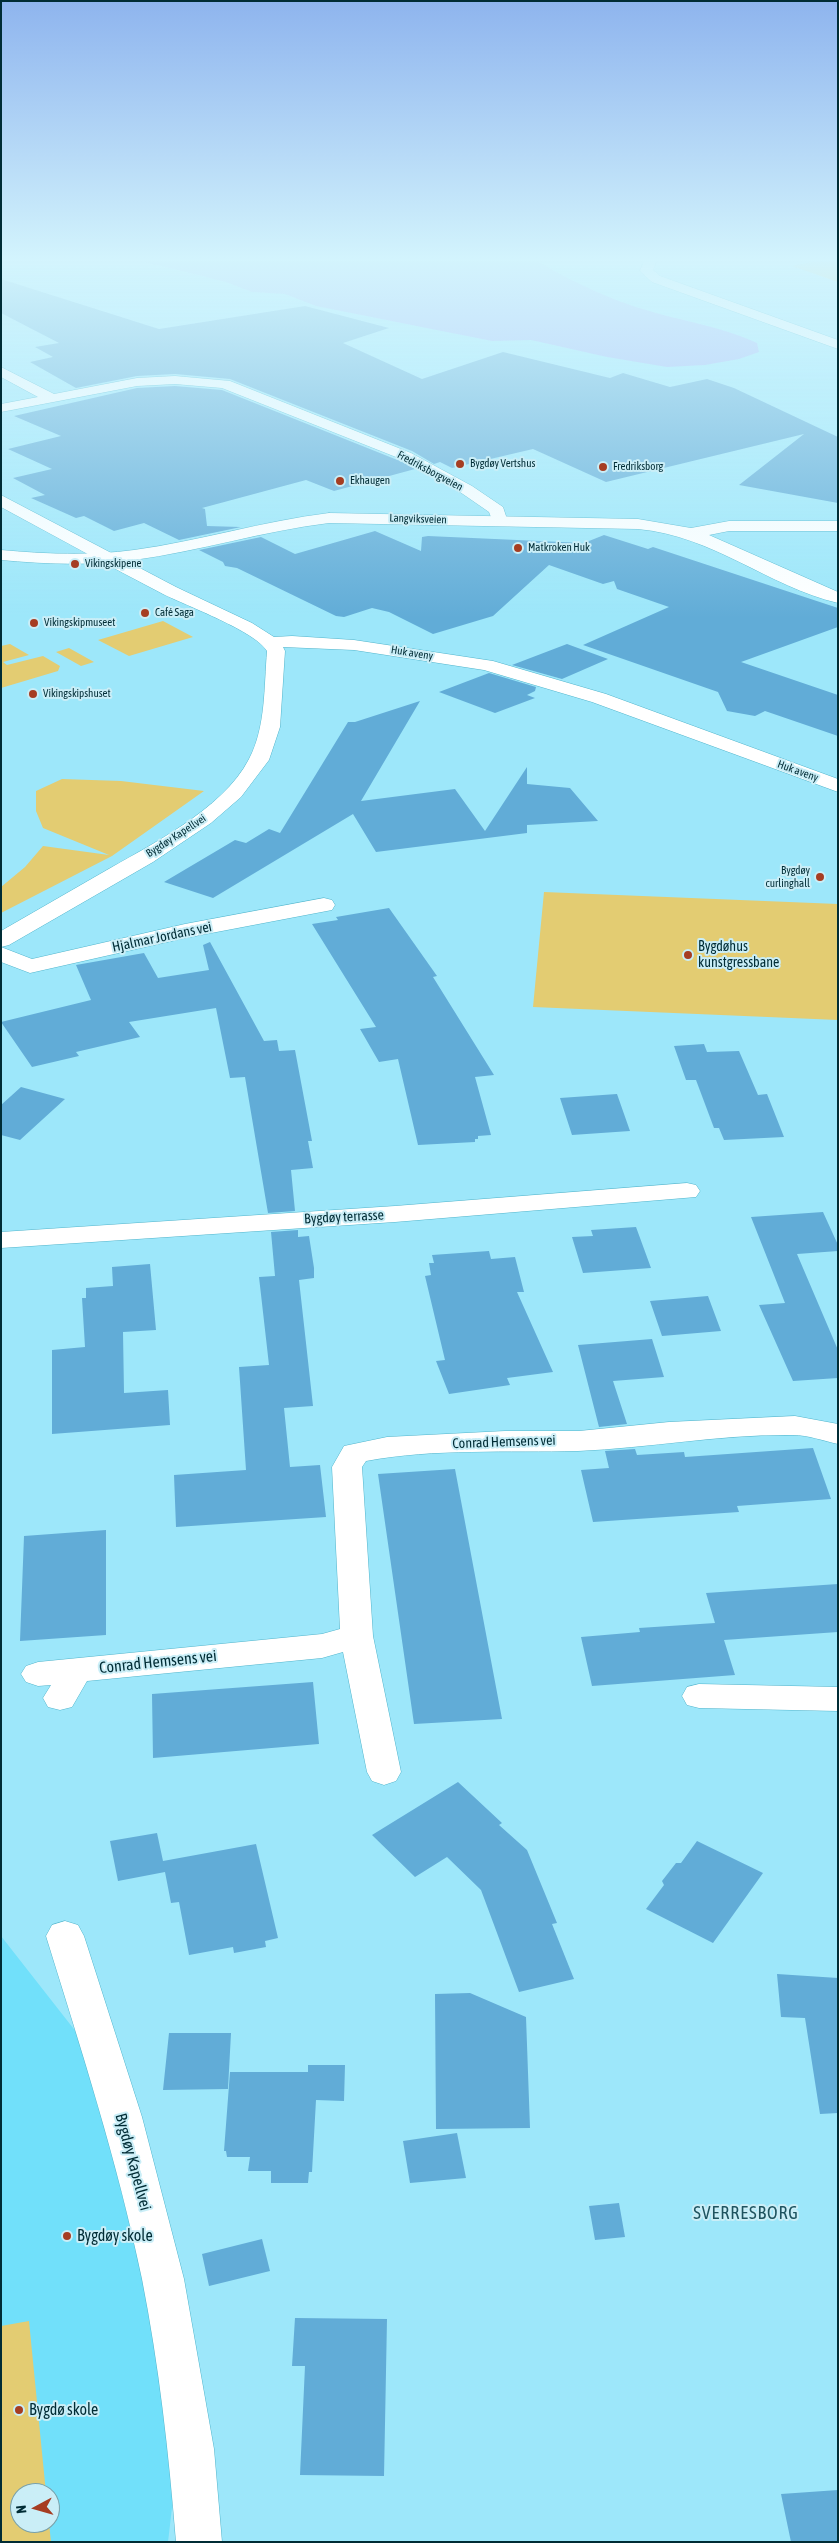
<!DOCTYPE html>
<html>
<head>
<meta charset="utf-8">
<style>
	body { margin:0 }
	#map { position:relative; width:839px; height:2543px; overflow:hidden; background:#9de7fa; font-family:"Asap Condensed",sans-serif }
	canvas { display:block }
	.frame { position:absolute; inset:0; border:2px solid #002c35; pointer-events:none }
	.north { position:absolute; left:10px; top:2483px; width:50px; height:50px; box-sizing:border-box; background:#caeef7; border:1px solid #79a0a9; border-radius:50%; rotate:264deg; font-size:14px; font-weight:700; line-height:20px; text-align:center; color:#002c35 }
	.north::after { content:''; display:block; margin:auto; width:18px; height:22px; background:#a63d22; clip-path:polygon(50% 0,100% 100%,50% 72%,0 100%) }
</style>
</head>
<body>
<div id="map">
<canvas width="839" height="2543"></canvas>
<div class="frame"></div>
<div class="north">N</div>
</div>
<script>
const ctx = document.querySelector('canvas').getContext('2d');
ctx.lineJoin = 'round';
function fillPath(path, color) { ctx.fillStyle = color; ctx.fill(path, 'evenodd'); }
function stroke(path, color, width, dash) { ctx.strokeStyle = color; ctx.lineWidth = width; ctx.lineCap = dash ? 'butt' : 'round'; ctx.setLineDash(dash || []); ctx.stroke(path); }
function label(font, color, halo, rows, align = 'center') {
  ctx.font = font + ' "Asap Condensed",sans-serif'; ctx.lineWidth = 4; ctx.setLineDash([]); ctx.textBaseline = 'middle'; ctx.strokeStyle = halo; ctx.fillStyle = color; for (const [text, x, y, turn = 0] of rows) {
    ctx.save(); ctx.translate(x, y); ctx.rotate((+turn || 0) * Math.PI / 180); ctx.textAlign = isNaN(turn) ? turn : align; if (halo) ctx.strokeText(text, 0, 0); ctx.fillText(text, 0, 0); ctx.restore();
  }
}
fillPath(new Path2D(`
	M 1,1936 L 84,2042 L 181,2430 L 168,2542 L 1,2542 ZM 20,2493 L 50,2493 L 50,2523 L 20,2523 Z`), '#71e0fa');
fillPath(new Path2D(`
	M 812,262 L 838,262 L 838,282 L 792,266 Z
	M 163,621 L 193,637 L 129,656 L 98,640 Z
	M 10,644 L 29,655 L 3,662 L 7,665 L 43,656 L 60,666 L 58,671 L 1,688 L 1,646 Z
	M 69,648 L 94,662 L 81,666 L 56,652 Z
	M 62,779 L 121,781 L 204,791 L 112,856 L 1,913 L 1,887 L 25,867 L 43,846 L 109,855 L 43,828 L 36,811 L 36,791 Z
	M 544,892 L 838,904 L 838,1020 L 533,1007 Z
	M 29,2321 L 46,2493 L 20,2493 L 20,2523 L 49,2523 L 51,2542 L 1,2542 L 1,2326 Z`), '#e3cc72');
fillPath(new Path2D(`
	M 145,262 L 539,262 C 567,279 601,295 633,306 C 674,320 718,325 757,343 L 759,352 L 739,359 L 705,365 L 667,367 L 607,357 L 531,340 L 492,341 L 316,306 L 285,294 L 252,292 L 226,282 Z`), '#a8b5f7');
fillPath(new Path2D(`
	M 1,279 L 159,329 L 305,306 L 389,328 L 343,343 L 422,379 L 503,352 L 610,378 L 623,373 L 670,387 L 707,379 L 734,388 L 838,437 L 838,503 L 739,485 L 804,434 L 606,482 L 533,449 L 452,468 L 440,462 L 434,464 L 412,451 L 230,379 L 175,374 L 137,376 L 76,388 L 30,362 L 53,357 L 35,347 L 59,343 L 1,313 Z
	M 175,386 L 222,390 L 400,461 L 415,469 L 334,491 L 306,480 L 202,508 L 205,509 L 207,526 L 241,527 L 179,540 L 144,523 L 114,531 L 84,516 L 76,518 L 31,498 L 45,495 L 13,478 L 52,469 L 8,449 L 61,436 L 14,416 L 137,388 Z
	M 375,531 L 421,551 L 422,537 L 428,536 L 584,543 L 604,535 L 648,549 L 653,547 L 838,608 L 838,627 L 741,662 L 838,695 L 838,736 L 765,711 L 755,716 L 727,711 L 718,692 L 583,645 L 669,607 L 617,589 L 614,581 L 603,584 L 549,565 L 493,616 L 433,634 L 389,612 L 372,608 L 344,617 L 336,616 L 237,568 L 225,566 L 223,562 L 199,550 L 261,537 L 295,554 Z
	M 567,644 L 608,659 L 562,679 L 512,665 Z
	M 489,673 L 536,687 L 535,691 L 527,695 L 535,698 L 495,713 L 439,692 Z
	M 420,701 L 361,801 L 455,789 L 485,831 L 527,767 L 527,784 L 570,788 L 598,821 L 527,825 L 527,833 L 376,852 L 353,814 L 213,898 L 164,882 L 235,840 L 246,843 L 269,829 L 280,833 L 348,722 L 355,722 Z
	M 389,908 L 437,976 L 433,977 L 494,1075 L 475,1077 L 491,1135 L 478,1136 L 478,1139 L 475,1139 L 475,1142 L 418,1145 L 398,1059 L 379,1062 L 360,1029 L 376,1027 L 312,924 L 338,920 L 336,917 Z
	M 210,942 L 264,1041 L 277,1040 L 279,1051 L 295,1050 L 312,1141 L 308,1141 L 313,1168 L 291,1170 L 295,1211 L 268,1213 L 245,1077 L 230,1078 L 216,1008 L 129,1022 L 140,1037 L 76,1052 L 79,1056 L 32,1067 L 1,1022 L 91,1000 L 76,965 L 144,953 L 158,978 L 209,970 L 203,945 Z
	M 704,1044 L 707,1052 L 739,1051 L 758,1095 L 767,1094 L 784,1137 L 724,1140 L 719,1128 L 714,1128 L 696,1080 L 686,1080 L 674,1046 Z
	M 21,1087 L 65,1099 L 20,1140 L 1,1135 L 1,1105 Z
	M 617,1094 L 630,1131 L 572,1135 L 560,1098 Z
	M 823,1212 L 838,1245 L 838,1251 L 797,1254 L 838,1350 L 838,1378 L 793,1381 L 759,1305 L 785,1303 L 751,1217 Z
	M 636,1227 L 651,1268 L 583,1273 L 572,1237 L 593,1236 L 591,1230 Z
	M 298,1230 L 298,1237 L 309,1236 L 314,1268 L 314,1278 L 299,1280 L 313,1406 L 284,1408 L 290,1467 L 320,1465 L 326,1517 L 176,1527 L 174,1475 L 246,1470 L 239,1367 L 269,1365 L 259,1277 L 275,1276 L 271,1232 Z
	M 489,1251 L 491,1259 L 515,1257 L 524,1292 L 517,1292 L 553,1372 L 507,1378 L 510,1385 L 449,1394 L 436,1361 L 445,1360 L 425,1276 L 431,1275 L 429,1263 L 434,1263 L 432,1255 Z
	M 150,1264 L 156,1330 L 123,1332 L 124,1393 L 168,1390 L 170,1425 L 52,1434 L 52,1350 L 85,1347 L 82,1298 L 86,1298 L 86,1288 L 113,1286 L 112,1267 Z
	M 708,1296 L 721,1331 L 662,1336 L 650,1301 Z
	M 652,1339 L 664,1377 L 613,1381 L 627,1424 L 599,1427 L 578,1345 Z
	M 813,1448 L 831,1499 L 737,1506 L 739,1512 L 593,1522 L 581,1470 L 609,1468 L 605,1451 L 635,1449 L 637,1455 L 684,1452 L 685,1457 Z
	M 455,1469 L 502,1719 L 414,1724 L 378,1474 Z
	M 106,1530 L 106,1635 L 20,1641 L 24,1536 Z
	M 838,1584 L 838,1632 L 724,1640 L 735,1675 L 592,1686 L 581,1637 L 640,1632 L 639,1628 L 715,1623 L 706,1593 Z
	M 313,1682 L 319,1744 L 153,1758 L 152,1694 Z
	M 458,1782 L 502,1823 L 499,1825 L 527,1850 L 557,1923 L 552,1924 L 574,1979 L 519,1992 L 481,1890 L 447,1857 L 415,1877 L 372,1835 Z
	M 157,1833 L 163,1861 L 256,1844 L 278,1938 L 265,1941 L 266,1947 L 234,1953 L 233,1947 L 189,1955 L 179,1902 L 171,1903 L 165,1872 L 118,1881 L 110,1841 Z
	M 697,1841 L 763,1873 L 713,1943 L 646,1909 L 664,1885 L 662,1881 L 676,1863 L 681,1863 Z
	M 777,1974 L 838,1978 L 838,2113 L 820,2114 L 805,2018 L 781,2017 Z
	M 470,1993 L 526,2017 L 530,2128 L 436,2129 L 435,1994 Z
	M 169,2033 L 231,2033 L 228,2089 L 163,2090 Z
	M 308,2065 L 345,2065 L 344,2101 L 316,2100 L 312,2172 L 309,2172 L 308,2183 L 271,2183 L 271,2171 L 248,2171 L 250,2157 L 227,2157 L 226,2151 L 224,2151 L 230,2072 L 308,2072 Z
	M 457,2133 L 466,2178 L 410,2183 L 403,2141 Z
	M 619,2203 L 625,2237 L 595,2240 L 589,2206 Z
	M 262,2239 L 270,2271 L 209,2286 L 202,2254 Z
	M 295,2318 L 387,2319 L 384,2476 L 300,2475 L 305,2366 L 292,2366 Z
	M 838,2490 L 838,2542 L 791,2542 L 781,2494 Z`), '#61acd7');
const street = new Path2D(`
	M 1,367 L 54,394 L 137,378 L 175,376 L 230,381 L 411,453 L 472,486 L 503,507 L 508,522 L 506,525 L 494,525 L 489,512 L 460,492 L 401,459 L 222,388 L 175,384 L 137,386 L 1,412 L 1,404 L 38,397 L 1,377 Z
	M 1,495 L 176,587 L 252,623 L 274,637 L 292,636 L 354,640 L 493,661 L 606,694 L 838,779 L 838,792 L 592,702 L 484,670 L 354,650 L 283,647 L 285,651 L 280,727 L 269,760 L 241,797 L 211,823 L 153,862 L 9,945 L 1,947 L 1,931 C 34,912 67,893 100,874 C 148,846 223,810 249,759 C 266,727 264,686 267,651 C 255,631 187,606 163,594 C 109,566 55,536 1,507 Z
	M 324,898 L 332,900 L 335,905 L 332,910 L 185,938 L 30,973 L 1,962 L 1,947 L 32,959 L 185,924 Z
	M 687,1183 L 696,1185 L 700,1191 L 696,1197 L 395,1222 L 1,1248 L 1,1232 L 395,1206 Z
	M 795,1416 L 838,1424 L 838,1444 C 824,1441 808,1435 793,1435 C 721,1434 649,1448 578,1451 C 508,1453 435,1448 366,1461 L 362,1467 L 373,1636 L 401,1772 L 396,1781 L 384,1785 L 372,1781 L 367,1772 L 343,1652 L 322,1658 L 87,1681 L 72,1707 L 60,1710 L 48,1707 L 43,1698 L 51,1685 L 38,1686 L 26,1682 L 21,1674 L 26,1666 L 38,1662 L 322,1634 L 340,1629 L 332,1467 L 344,1446 L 387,1437 L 505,1431 L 579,1431 L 669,1422 Z
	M 699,1684 L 838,1687 L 838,1711 L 699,1708 L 687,1705 L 682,1696 L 687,1687 Z
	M 65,1921 L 78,1925 L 84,1936 L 142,2117 L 184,2279 L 214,2449 L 222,2542 L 176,2542 C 169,2454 159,2365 142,2279 C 118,2163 81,2049 46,1936 L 52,1925 Z`);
const secondary = new Path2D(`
	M 644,262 L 656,262 L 653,270 L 660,276 L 838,340 L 838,349 L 652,282 L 640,271 Z
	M 329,513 L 638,519 L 691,528 L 729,521 L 838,521 L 838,531 L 729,531 L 709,535 L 838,592 L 838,603 C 767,586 714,536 638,529 L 329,523 C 263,531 200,551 134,560 C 90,566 45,564 1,560 L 1,550 C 45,554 90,556 134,550 C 200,541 263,521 329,513 Z`);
stroke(street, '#51b4cb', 1);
stroke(secondary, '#51b4cb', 1);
fillPath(street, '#fff');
fillPath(secondary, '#fff');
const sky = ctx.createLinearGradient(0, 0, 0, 618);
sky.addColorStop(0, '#8eb4ee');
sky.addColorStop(0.42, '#d3f4fd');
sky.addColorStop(1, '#d3f4fd00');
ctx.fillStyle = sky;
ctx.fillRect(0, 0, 839, 618);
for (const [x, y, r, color] of [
	[460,464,5,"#a63d22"],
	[603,467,5,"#a63d22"],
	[340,481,5,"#a63d22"],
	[518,548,5,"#a63d22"],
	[75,564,5,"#a63d22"],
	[145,613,5,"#a63d22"],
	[34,623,5,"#a63d22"],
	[33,694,5,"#a63d22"],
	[820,877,5,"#a63d22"],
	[688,955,5,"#a63d22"],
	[67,2236,5,"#a63d22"],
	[19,2410,5,"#a63d22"]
]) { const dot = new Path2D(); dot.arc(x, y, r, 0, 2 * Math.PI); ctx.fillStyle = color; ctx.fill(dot); stroke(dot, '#caeef7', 2); }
label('11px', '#002c35', '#caeef7', [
	["Bygdøy Vertshus",470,464],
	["Fredriksborg",613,467],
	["Ekhaugen",350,481],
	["Matkroken Huk",528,548],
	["Vikingskipene",85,564],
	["Café Saga",155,613],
	["Vikingskipmuseet",44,623],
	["Vikingskipshuset",43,694],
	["Bygdøy",810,871,"right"],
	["curlinghall",810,884,"right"]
], 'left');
label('11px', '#002c35', '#caeef7', [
	["Fredriksborgveien",430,471,28],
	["Langviksveien",418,519,2],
	["Huk aveny",412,653,9],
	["Huk aveny",798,771,20],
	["Bygdøy Kapellvei",176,836,-33]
]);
label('14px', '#002c35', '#caeef7', [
	["Hjalmar Jordans vei",162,937,-12],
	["Bygdøy terrasse",344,1217,-3],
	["Conrad Hemsens vei",504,1442,-2]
]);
label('14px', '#002c35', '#caeef7', [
	["Bygdøhus",698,947],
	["kunstgressbane",698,963]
], 'left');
label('16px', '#002c35', '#caeef7', [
	["Conrad Hemsens vei",158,1662,-6],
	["Bygdøy Kapellvei",133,2162,75]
]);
label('16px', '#002c35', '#caeef7', [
	["Bygdøy skole",77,2236],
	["Bygdø skole",29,2410]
], 'left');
ctx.letterSpacing = '1px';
label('18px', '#1e535f', '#caeef7', [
	["SVERRESBORG",746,2213]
]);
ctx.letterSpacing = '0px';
</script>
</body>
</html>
